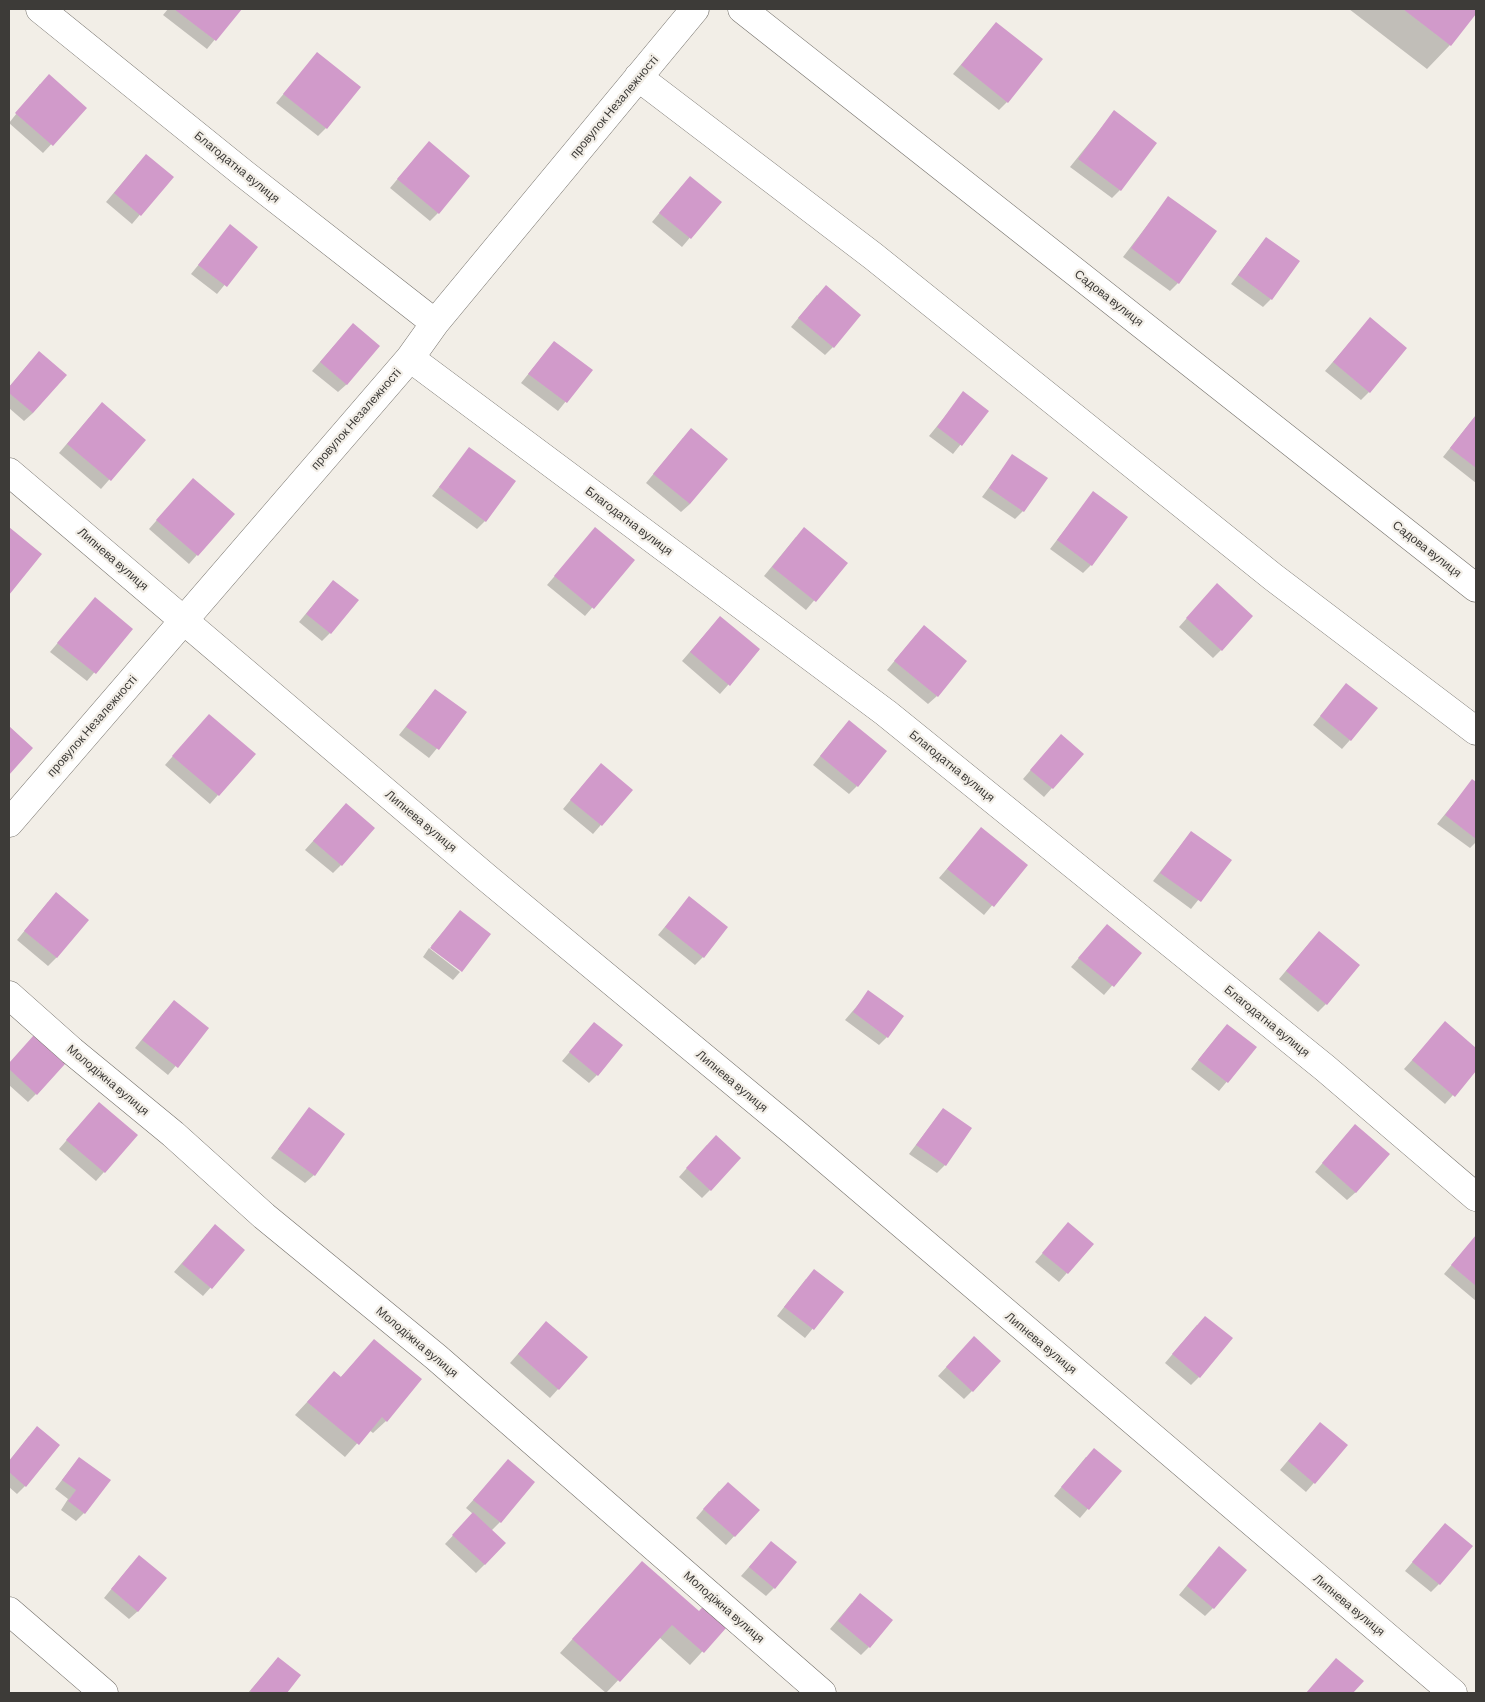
<!DOCTYPE html>
<html>
<head>
<meta charset="utf-8">
<style>
	body { margin:0 }
	#map { position:relative; width:1485px; height:1702px; overflow:hidden; background:#f2eee7; font-family:Barlow,sans-serif }
	canvas { display:block }
	.frame { position:absolute; inset:0; border:10px solid #3d3b38; pointer-events:none }
</style>
</head>
<body>
<div id="map">
<canvas width="1485" height="1702"></canvas>
<div class="frame"></div>
</div>
<script>
const ctx = document.querySelector('canvas').getContext('2d');
ctx.lineJoin = 'round';
function fillPath(path, color) { ctx.fillStyle = color; ctx.fill(path, 'evenodd'); }
function stroke(path, color, width, dash) { ctx.strokeStyle = color; ctx.lineWidth = width; ctx.lineCap = dash ? 'butt' : 'round'; ctx.setLineDash(dash || []); ctx.stroke(path); }
function label(font, color, halo, rows, align = 'center') {
  ctx.font = font + ' Barlow,sans-serif'; ctx.lineWidth = 4.5; ctx.setLineDash([]); ctx.textBaseline = 'middle'; ctx.strokeStyle = halo; ctx.fillStyle = color; for (const [text, x, y, turn = 0] of rows) {
    ctx.save(); ctx.translate(x, y); ctx.rotate((+turn || 0) * Math.PI / 180); ctx.textAlign = isNaN(turn) ? turn : align; if (halo) ctx.strokeText(text, 0, 0); ctx.fillText(text, 0, 0); ctx.restore();
  }
}
fillPath(new Path2D(`
	M 168,9 L 240,9 L 207,49 L 163,15 Z
	M 1349,9 L 1476,9 L 1476,12 L 1450,45 L 1427,69 Z
	M 996,23 L 1007,102 L 999,110 L 953,74 Z
	M 317,54 L 326,128 L 318,136 L 276,103 Z
	M 40,84 L 85,108 L 43,153 L 9,123 Z
	M 1114,112 L 1120,190 L 1112,198 L 1070,167 Z
	M 421,151 L 438,213 L 430,221 L 390,188 Z
	M 138,164 L 172,177 L 132,224 L 106,202 Z
	M 682,186 L 720,202 L 682,247 L 652,222 Z
	M 1168,198 L 1178,283 L 1170,291 L 1123,257 Z
	M 230,226 L 256,247 L 217,294 L 191,274 Z
	M 1266,238 L 1271,299 L 1263,307 L 1231,284 Z
	M 817,295 L 833,347 L 825,355 L 791,327 Z
	M 1370,319 L 1369,392 L 1361,400 L 1325,371 Z
	M 353,324 L 347,384 L 338,392 L 312,371 Z
	M 554,342 L 591,370 L 558,411 L 521,383 Z
	M 31,361 L 33,413 L 24,421 L 9,408 L 9,387 Z
	M 964,393 L 987,411 L 953,454 L 929,436 Z
	M 94,412 L 144,440 L 101,489 L 59,453 Z
	M 1476,415 L 1476,483 L 1443,457 Z
	M 683,438 L 690,504 L 681,512 L 646,483 Z
	M 469,449 L 485,521 L 477,529 L 432,496 Z
	M 1012,456 L 1023,511 L 1015,519 L 982,497 Z
	M 185,488 L 233,514 L 189,564 L 149,529 Z
	M 1093,493 L 1091,565 L 1083,573 L 1050,549 Z
	M 9,529 L 41,554 L 9,593 Z
	M 595,529 L 633,560 L 585,616 L 547,585 Z
	M 796,537 L 846,563 L 806,610 L 764,576 Z
	M 333,581 L 330,633 L 322,641 L 299,622 Z
	M 1209,593 L 1221,650 L 1213,658 L 1179,627 Z
	M 95,599 L 131,629 L 87,681 L 50,652 Z
	M 720,617 L 759,650 L 720,694 L 682,661 Z
	M 916,635 L 937,696 L 928,704 L 887,670 Z
	M 1346,685 L 1350,740 L 1342,749 L 1313,725 Z
	M 435,690 L 466,713 L 429,758 L 399,735 Z
	M 201,724 L 254,754 L 210,804 L 165,765 Z
	M 841,730 L 857,786 L 849,794 L 813,765 Z
	M 1053,744 L 1082,754 L 1044,797 L 1023,779 Z
	M 593,773 L 631,790 L 593,834 L 563,809 Z
	M 1473,780 L 1476,783 L 1476,842 L 1470,848 L 1437,824 Z
	M 346,804 L 341,865 L 333,873 L 305,850 Z
	M 981,829 L 1026,865 L 984,915 L 939,878 Z
	M 1191,832 L 1230,860 L 1191,909 L 1153,881 Z
	M 689,898 L 703,957 L 695,965 L 658,935 Z
	M 48,902 L 57,957 L 48,966 L 17,940 Z
	M 460,912 L 462,971 L 431,946 Z
	M 1107,925 L 1140,953 L 1104,995 L 1071,967 Z
	M 1311,941 L 1326,1004 L 1318,1012 L 1279,979 Z
	M 429,948 L 460,972 L 453,980 L 423,957 Z
	M 869,992 L 887,1037 L 879,1045 L 845,1020 Z
	M 166,1010 L 208,1028 L 168,1075 L 135,1048 Z
	M 594,1023 L 597,1075 L 589,1083 L 562,1061 Z
	M 1445,1023 L 1476,1050 L 1476,1069 L 1445,1104 L 1404,1069 Z
	M 1219,1034 L 1255,1048 L 1219,1091 L 1191,1069 Z
	M 26,1045 L 36,1094 L 28,1102 L 9,1085 L 9,1064 Z
	M 99,1103 L 104,1172 L 96,1181 L 59,1149 Z
	M 309,1109 L 314,1175 L 305,1183 L 271,1158 Z
	M 943,1109 L 945,1165 L 937,1173 L 909,1154 Z
	M 1347,1134 L 1356,1192 L 1347,1200 L 1315,1172 Z
	M 707,1145 L 710,1190 L 702,1198 L 679,1177 Z
	M 1068,1224 L 1092,1244 L 1059,1282 L 1035,1262 Z
	M 207,1234 L 243,1251 L 203,1296 L 174,1272 Z
	M 1476,1236 L 1476,1301 L 1444,1274 Z
	M 806,1279 L 842,1293 L 805,1338 L 777,1316 Z
	M 1197,1325 L 1199,1377 L 1191,1385 L 1165,1363 Z
	M 538,1331 L 586,1358 L 550,1398 L 510,1363 Z
	M 374,1341 L 420,1380 L 386,1421 L 373,1433 L 369,1430 L 345,1457 L 295,1415 L 334,1373 L 340,1378 Z
	M 966,1346 L 972,1391 L 964,1399 L 938,1376 Z
	M 1312,1432 L 1346,1446 L 1306,1492 L 1280,1470 Z
	M 29,1436 L 25,1486 L 17,1494 L 9,1487 L 9,1461 Z
	M 1086,1457 L 1120,1471 L 1080,1518 L 1054,1496 Z
	M 79,1458 L 84,1513 L 76,1521 L 61,1510 L 68,1499 L 55,1489 Z
	M 508,1461 L 500,1522 L 491,1531 L 485,1564 L 476,1573 L 445,1544 L 473,1514 L 466,1508 Z
	M 719,1491 L 758,1510 L 726,1545 L 696,1518 Z
	M 1437,1533 L 1439,1584 L 1431,1592 L 1405,1571 Z
	M 771,1542 L 774,1588 L 766,1596 L 741,1576 Z
	M 1211,1556 L 1213,1608 L 1205,1616 L 1179,1595 Z
	M 131,1565 L 138,1611 L 129,1619 L 104,1598 Z
	M 630,1575 L 698,1612 L 732,1619 L 690,1665 L 659,1637 L 606,1693 L 560,1653 Z
	M 852,1603 L 869,1647 L 861,1655 L 830,1629 Z
	M 278,1658 L 299,1675 L 285,1693 L 248,1693 Z`), '#0003');
fillPath(new Path2D(`
	M 174,9 L 242,9 L 216,41 Z
	M 1403,9 L 1476,9 L 1476,14 L 1451,46 Z
	M 996,22 L 1043,59 L 1008,103 L 961,65 Z
	M 317,52 L 361,87 L 327,129 L 283,94 Z
	M 49,74 L 87,108 L 53,146 L 15,113 Z
	M 1114,110 L 1157,143 L 1121,191 L 1078,159 Z
	M 429,141 L 470,176 L 439,214 L 397,179 Z
	M 146,154 L 174,177 L 141,216 L 114,193 Z
	M 690,176 L 722,202 L 691,239 L 659,213 Z
	M 1168,196 L 1217,231 L 1179,284 L 1131,248 Z
	M 230,224 L 258,247 L 227,287 L 198,265 Z
	M 1266,237 L 1300,261 L 1272,300 L 1238,275 Z
	M 826,285 L 861,315 L 834,348 L 798,318 Z
	M 1370,317 L 1407,348 L 1370,393 L 1333,362 Z
	M 353,323 L 380,346 L 347,385 L 320,362 Z
	M 554,341 L 593,370 L 567,403 L 528,374 Z
	M 39,351 L 67,375 L 33,413 L 9,393 L 9,387 Z
	M 963,391 L 989,411 L 962,446 L 937,427 Z
	M 102,402 L 146,440 L 111,481 L 67,444 Z
	M 1476,415 L 1476,468 L 1450,448 Z
	M 691,428 L 728,459 L 690,504 L 653,474 Z
	M 469,447 L 516,481 L 486,522 L 439,487 Z
	M 1012,454 L 1048,478 L 1024,512 L 989,488 Z
	M 193,478 L 235,514 L 198,556 L 156,520 Z
	M 1093,491 L 1128,517 L 1092,566 L 1057,540 Z
	M 9,527 L 42,554 L 9,595 Z
	M 595,527 L 635,560 L 594,609 L 554,576 Z
	M 804,527 L 848,563 L 816,602 L 772,567 Z
	M 333,580 L 359,600 L 331,634 L 306,614 Z
	M 1217,583 L 1253,616 L 1222,651 L 1186,618 Z
	M 95,597 L 133,629 L 96,674 L 57,643 Z
	M 720,616 L 760,649 L 730,686 L 690,652 Z
	M 924,625 L 967,661 L 938,697 L 894,661 Z
	M 1346,683 L 1378,708 L 1351,741 L 1320,716 Z
	M 435,689 L 467,712 L 439,750 L 406,727 Z
	M 209,714 L 256,754 L 219,796 L 172,756 Z
	M 849,720 L 887,751 L 858,787 L 820,756 Z
	M 9,726 L 33,748 L 9,775 Z
	M 1061,734 L 1084,754 L 1053,789 L 1030,770 Z
	M 601,763 L 633,790 L 602,826 L 570,800 Z
	M 1472,779 L 1476,782 L 1476,839 L 1445,815 Z
	M 346,803 L 375,828 L 342,866 L 313,841 Z
	M 981,827 L 1028,865 L 994,907 L 947,869 Z
	M 1191,831 L 1232,860 L 1201,902 L 1160,873 Z
	M 56,892 L 89,920 L 57,958 L 24,931 Z
	M 689,896 L 728,927 L 704,958 L 665,927 Z
	M 460,910 L 491,934 L 462,972 L 430,948 Z
	M 1107,924 L 1142,953 L 1114,987 L 1078,958 Z
	M 1319,931 L 1360,965 L 1327,1005 L 1286,971 Z
	M 868,990 L 904,1016 L 888,1038 L 853,1012 Z
	M 174,1000 L 209,1028 L 178,1068 L 142,1040 Z
	M 1445,1021 L 1476,1048 L 1476,1071 L 1455,1097 L 1412,1060 Z
	M 594,1022 L 623,1045 L 598,1076 L 569,1052 Z
	M 1227,1024 L 1257,1047 L 1228,1083 L 1198,1060 Z
	M 34,1035 L 65,1064 L 37,1095 L 9,1069 L 9,1063 Z
	M 99,1102 L 138,1135 L 105,1173 L 66,1140 Z
	M 309,1107 L 345,1134 L 315,1176 L 278,1149 Z
	M 943,1108 L 972,1128 L 946,1166 L 916,1145 Z
	M 1355,1124 L 1390,1154 L 1356,1193 L 1322,1163 Z
	M 716,1135 L 741,1158 L 711,1191 L 686,1168 Z
	M 1068,1222 L 1094,1244 L 1068,1274 L 1042,1253 Z
	M 215,1224 L 245,1250 L 212,1289 L 182,1264 Z
	M 1476,1235 L 1476,1286 L 1451,1265 Z
	M 814,1269 L 844,1292 L 814,1330 L 784,1307 Z
	M 1205,1316 L 1233,1338 L 1200,1378 L 1172,1354 Z
	M 546,1321 L 588,1357 L 559,1390 L 518,1354 Z
	M 974,1336 L 1001,1361 L 973,1392 L 946,1367 Z
	M 374,1339 L 422,1379 L 387,1422 L 382,1417 L 359,1445 L 307,1402 L 334,1371 L 341,1377 Z
	M 1320,1422 L 1348,1445 L 1315,1484 L 1288,1461 Z
	M 37,1426 L 60,1445 L 26,1487 L 9,1472 L 9,1461 Z
	M 1094,1448 L 1122,1471 L 1089,1510 L 1061,1487 Z
	M 79,1457 L 111,1480 L 85,1514 L 68,1501 L 76,1490 L 62,1480 Z
	M 508,1459 L 535,1482 L 501,1523 L 473,1500 Z
	M 728,1482 L 760,1510 L 735,1537 L 703,1509 Z
	M 473,1512 L 506,1543 L 485,1565 L 452,1535 Z
	M 1445,1523 L 1473,1546 L 1440,1585 L 1412,1562 Z
	M 771,1541 L 797,1562 L 775,1589 L 749,1567 Z
	M 1219,1546 L 1247,1570 L 1214,1609 L 1187,1586 Z
	M 139,1555 L 167,1578 L 138,1612 L 111,1589 Z
	M 642,1561 L 699,1611 L 711,1598 L 734,1619 L 704,1653 L 672,1625 L 620,1682 L 572,1639 Z
	M 860,1593 L 893,1620 L 870,1648 L 838,1621 Z
	M 278,1657 L 301,1675 L 287,1693 L 253,1693 L 250,1691 Z
	M 1336,1658 L 1364,1681 L 1353,1693 L 1306,1693 Z`), '#d19aca');
const minor = new Path2D(`
	M 40,9 L 243,173 L 435,323
	M 638,77 L 873,256 L 1273,577 L 1476,731
	M 410,358 L 886,713 L 1325,1068 L 1476,1197
	M 9,472 L 487,878 L 795,1133 L 1453,1693
	M 9,823 L 410,358 L 435,323 L 695,9
	M 9,995 L 72,1051 L 173,1134 L 264,1216 L 436,1357 L 822,1693
	M 9,1611 L 104,1693`);
const tertiary = new Path2D(`
	M 742,9 L 1476,588`);
stroke(minor, '#736f69', 29);
stroke(tertiary, '#736f69', 29);
stroke(minor, '#fff', 28);
stroke(tertiary, '#fff', 28);
label('12px', '#3d3b38', '#f2eee7', [
	["провулок Незалежності",614,107,-50],
	["Благодатна вулиця",237,167,39],
	["Садова вулиця",1109,298,38],
	["провулок Незалежності",356,419,-49],
	["Благодатна вулиця",629,521,37],
	["Садова вулиця",1427,549,38],
	["Липнева вулиця",113,559,41],
	["провулок Незалежності",92,726,-49],
	["Благодатна вулиця",952,766,39],
	["Липнева вулиця",421,821,40],
	["Благодатна вулиця",1267,1021,39],
	["Молодіжна вулиця",108,1080,40],
	["Липнева вулиця",732,1081,40],
	["Молодіжна вулиця",417,1342,40],
	["Липнева вулиця",1041,1343,40],
	["Липнева вулиця",1349,1605,40],
	["Молодіжна вулиця",724,1607,41]
]);
</script>
</body>
</html>
